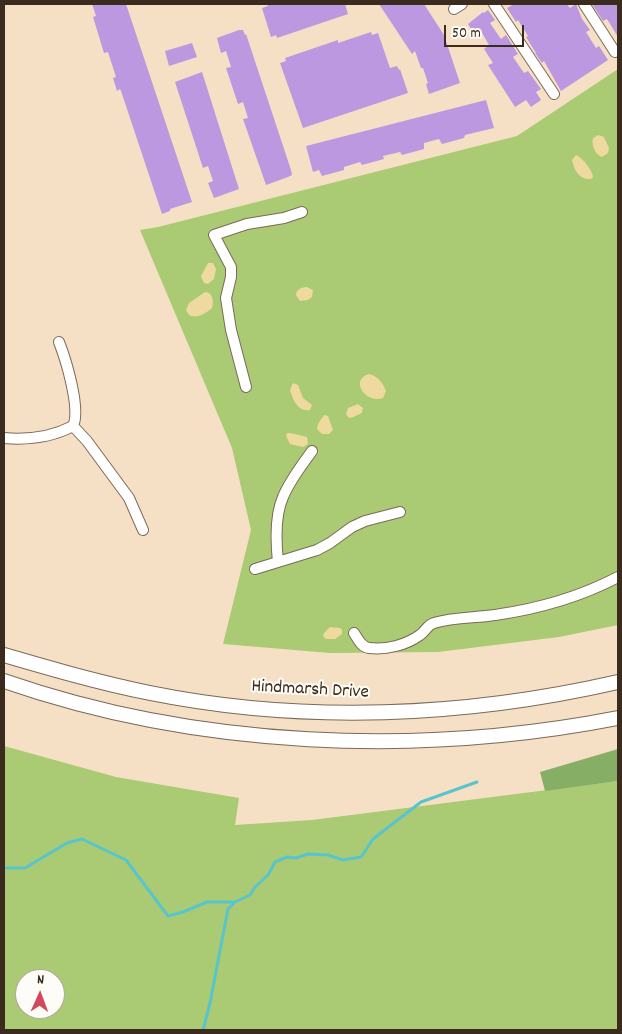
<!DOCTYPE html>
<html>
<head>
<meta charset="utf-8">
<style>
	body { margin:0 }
	#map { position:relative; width:622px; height:1034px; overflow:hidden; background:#f5e0c6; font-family:Dekko,sans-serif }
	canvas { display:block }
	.frame { position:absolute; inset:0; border:5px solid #3b2a1e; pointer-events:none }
	.north { position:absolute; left:15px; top:969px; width:50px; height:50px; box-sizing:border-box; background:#fdfcf7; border:1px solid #afa8a0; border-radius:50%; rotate:2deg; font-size:14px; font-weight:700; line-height:20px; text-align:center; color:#3b2a1e }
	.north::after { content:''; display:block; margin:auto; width:18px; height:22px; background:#d1495b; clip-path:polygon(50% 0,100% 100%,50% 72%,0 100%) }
	.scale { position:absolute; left:444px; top:25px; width:80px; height:22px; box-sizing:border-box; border:2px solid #3b2a1e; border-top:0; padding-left:6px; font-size:15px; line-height:18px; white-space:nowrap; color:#3b2a1e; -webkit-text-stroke:4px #fdfcf7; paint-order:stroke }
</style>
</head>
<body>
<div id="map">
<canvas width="622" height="1034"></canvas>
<div class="frame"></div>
<div class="north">N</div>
<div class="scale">50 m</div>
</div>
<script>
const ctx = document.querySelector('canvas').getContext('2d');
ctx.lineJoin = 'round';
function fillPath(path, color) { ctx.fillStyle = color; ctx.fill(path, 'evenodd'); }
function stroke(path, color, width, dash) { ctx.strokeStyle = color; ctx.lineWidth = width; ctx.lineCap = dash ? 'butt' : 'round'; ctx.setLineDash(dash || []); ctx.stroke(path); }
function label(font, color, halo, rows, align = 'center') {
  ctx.font = font + ' Dekko,sans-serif'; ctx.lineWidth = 4; ctx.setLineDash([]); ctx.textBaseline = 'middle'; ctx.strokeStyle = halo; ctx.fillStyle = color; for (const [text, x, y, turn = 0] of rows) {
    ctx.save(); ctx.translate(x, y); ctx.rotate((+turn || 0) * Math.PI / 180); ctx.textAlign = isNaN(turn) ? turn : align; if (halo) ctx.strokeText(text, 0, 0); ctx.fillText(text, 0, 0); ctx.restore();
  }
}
fillPath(new Path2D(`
	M 618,69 L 618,625 L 559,637 L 438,652 L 330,653 L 223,644 L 251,530 L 232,448 L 140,230 L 158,227 L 517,136 Z
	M 4,746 L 116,777 L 239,798 L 235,825 L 312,820 L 618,781 L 618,1030 L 4,1030 ZM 25,979 L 55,979 L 55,1009 L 25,1009 Z`), '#aaca73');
fillPath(new Path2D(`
	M 618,749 L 618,781 L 545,791 L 540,772 Z`), '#87ae65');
fillPath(new Path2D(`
	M 598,135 L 604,137 L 609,148 L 608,153 L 602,157 C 595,155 591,144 593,138 Z
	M 576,155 C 582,157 593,171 593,177 L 591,179 C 579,180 574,170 572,160 Z
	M 208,263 L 213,263 L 216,269 L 214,279 L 208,284 L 204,283 L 201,276 Z
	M 307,287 L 313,290 L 312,297 L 308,300 L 300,301 L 296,295 L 297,291 L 301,288 Z
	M 205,292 C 213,292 214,302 212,308 C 205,314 197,319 189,315 L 186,310 L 189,303 Z
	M 369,374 C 378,376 383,383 386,391 L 383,398 C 364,404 350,379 369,374 Z
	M 293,383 L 298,385 L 303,398 L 312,405 L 310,410 C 298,412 293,400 290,390 Z
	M 358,404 L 363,408 L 362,413 L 351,418 L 348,417 L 346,414 L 348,408 Z
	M 324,415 L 328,416 L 333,430 L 329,434 L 322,434 L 317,429 L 318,424 Z
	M 290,433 L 307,437 L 308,444 L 303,447 L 290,444 L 286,436 L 287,433 Z
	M 330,627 L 340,628 L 342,630 L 342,634 L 335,639 L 326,639 L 323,636 L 324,633 Z`), '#eeda9e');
stroke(new Path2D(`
	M 4,868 L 25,868 L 67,843 L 82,839 L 126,860 L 168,916 L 183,912 L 207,902 L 235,902 L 250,895 L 255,887 L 268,875 L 275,862 L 287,857 L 296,858 L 308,854 L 328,855 L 343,860 L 361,857 L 373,839 L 421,802 L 477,782
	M 203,1030 L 210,1003 L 228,909 L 235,902`), '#58c5cc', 3);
fillPath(new Path2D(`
	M 92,4 L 126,4 L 192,202 L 170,209 L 170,211 L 162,214 L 121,91 L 120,89 L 117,91 L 113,78 L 116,77 L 108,52 L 104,53 L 93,17 L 96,16 Z
	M 267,4 L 345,4 L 348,14 L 277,38 L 276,35 L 271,37 L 262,8 L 268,6 Z
	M 379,4 L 424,4 L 444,35 L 460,83 L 429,94 L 426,84 L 428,83 L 423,68 L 421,68 L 415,51 L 412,54 Z
	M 514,4 L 567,4 L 570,8 L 576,4 L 582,19 L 590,30 L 586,32 L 596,48 L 599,46 L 608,60 L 561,91 L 544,61 L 542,63 L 535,53 L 536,53 L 526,37 L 528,36 L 518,20 L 516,22 L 507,8 Z
	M 592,4 L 618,4 L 618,37 L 607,19 L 603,21 Z
	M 488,10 L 495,20 L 490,23 L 501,39 L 506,35 L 518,54 L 513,57 L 524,73 L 528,71 L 541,89 L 536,92 L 541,100 L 531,107 L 526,100 L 515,107 L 488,65 L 493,63 L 484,49 L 489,45 L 481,31 L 475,35 L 468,24 L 483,12 L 484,13 Z
	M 239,30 L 243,30 L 245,35 L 246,34 L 291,170 L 292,175 L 288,177 L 266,185 L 243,119 L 248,118 L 243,102 L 238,104 L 226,68 L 231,67 L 226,51 L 221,53 L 218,42 L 217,38 Z
	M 371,32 L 372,35 L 378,33 L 390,68 L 397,66 L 399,70 L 400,69 L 408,93 L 303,128 L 280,63 L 286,61 L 285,58 L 338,40 L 338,43 Z
	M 192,43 L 197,57 L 169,66 L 165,51 Z
	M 202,72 L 239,189 L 214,198 L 208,183 L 213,181 L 208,166 L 203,168 L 175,82 Z
	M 486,100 L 494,128 L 465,135 L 464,138 L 442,144 L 439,139 L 424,143 L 424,149 L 402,155 L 400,152 L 383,156 L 384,159 L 362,165 L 360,162 L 344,167 L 344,170 L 322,176 L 319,170 L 313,172 L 306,146 Z`), '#bb98df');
const minor = new Path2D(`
	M 494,4 L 554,94
	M 584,4 L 615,52
	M 454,9 L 462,4
	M 246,387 L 231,330 L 226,298 L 231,277 L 231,267 L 214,235 L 247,224 L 284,218 L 302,212
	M 73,426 L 87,441 L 129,498 L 143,530
	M 4,438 C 27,440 52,437 73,426 C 81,409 66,360 59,342
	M 278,562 C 276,543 275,515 283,497 C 290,480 302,465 312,451
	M 255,569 L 317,550 L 330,543 L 352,527 L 365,521 L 400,512
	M 354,633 C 358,639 361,647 369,648 C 387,650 406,645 420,635 C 426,631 427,625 434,623 C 453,617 475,618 495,615 C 537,609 580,597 618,577`);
const major = new Path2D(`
	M 4,655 C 52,669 100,683 150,693 C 304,724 465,717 618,682
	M 4,681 C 197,748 418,757 618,718`);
stroke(minor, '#7c6a59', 12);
stroke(major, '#7c6a59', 16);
stroke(minor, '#fff', 10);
stroke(major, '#fff', 14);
label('19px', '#3b2a1e', '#fdfcf7', [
	["Hindmarsh Drive",310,691,3]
]);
</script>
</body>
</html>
